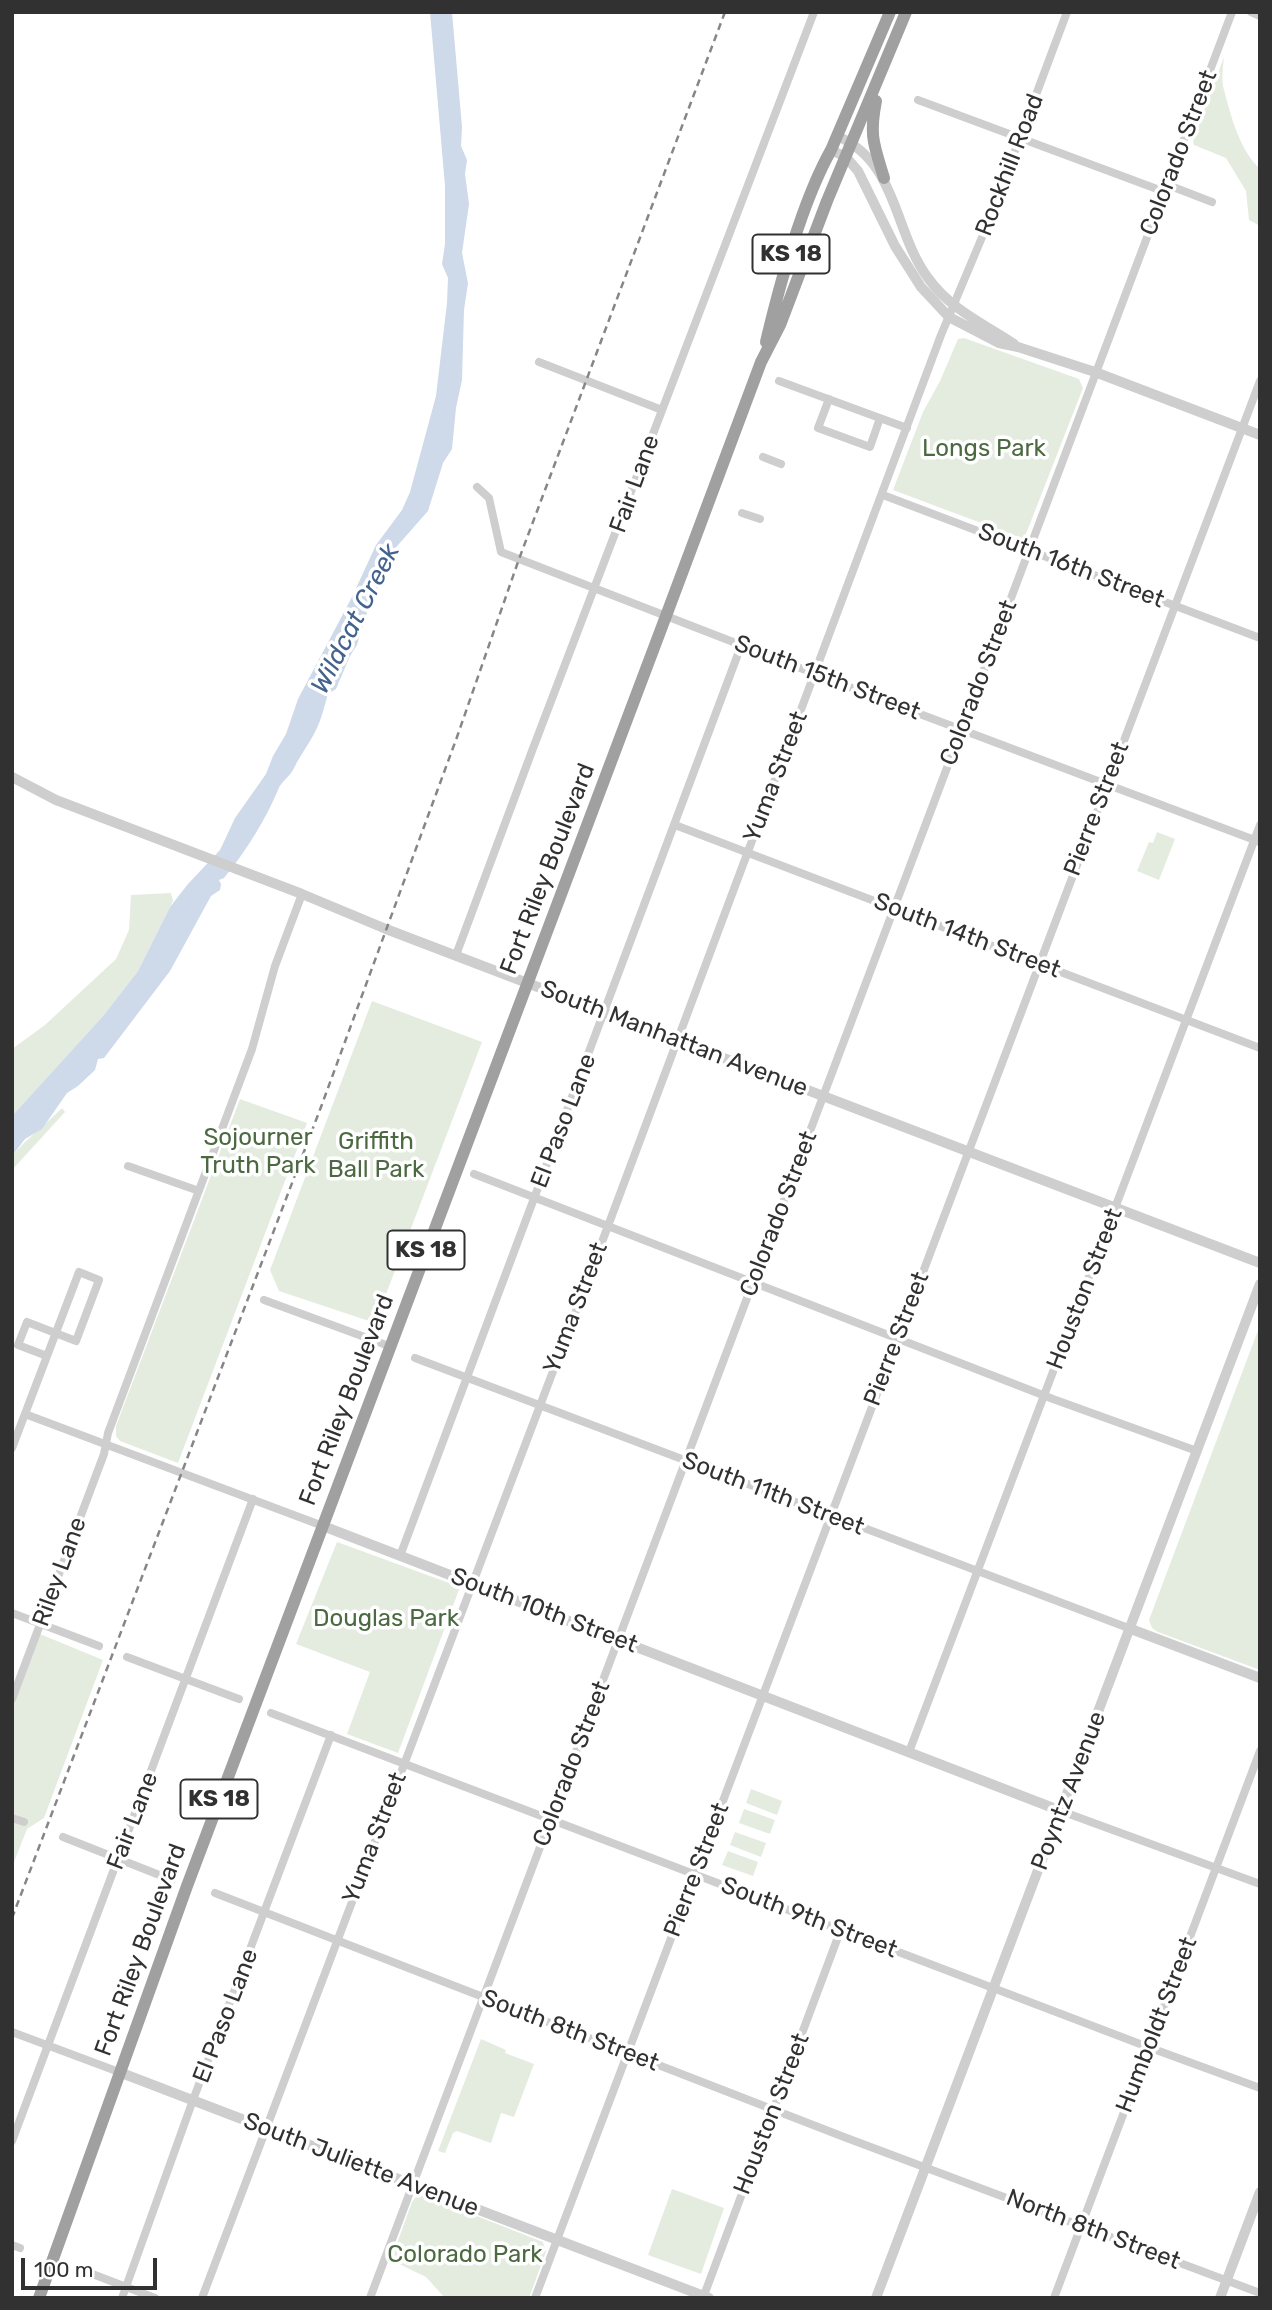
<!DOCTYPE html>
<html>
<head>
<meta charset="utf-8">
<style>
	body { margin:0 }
	#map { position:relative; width:1272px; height:2310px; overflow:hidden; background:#fff; font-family:Rubik,sans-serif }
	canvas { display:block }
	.frame { position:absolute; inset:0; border:14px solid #313131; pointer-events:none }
	.scale { position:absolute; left:21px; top:2258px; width:136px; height:32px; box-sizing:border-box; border:4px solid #313131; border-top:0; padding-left:9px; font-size:21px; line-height:24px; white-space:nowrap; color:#313131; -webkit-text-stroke:5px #fff; paint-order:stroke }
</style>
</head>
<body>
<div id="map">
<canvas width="1272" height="2310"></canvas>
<div class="frame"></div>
<div class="scale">100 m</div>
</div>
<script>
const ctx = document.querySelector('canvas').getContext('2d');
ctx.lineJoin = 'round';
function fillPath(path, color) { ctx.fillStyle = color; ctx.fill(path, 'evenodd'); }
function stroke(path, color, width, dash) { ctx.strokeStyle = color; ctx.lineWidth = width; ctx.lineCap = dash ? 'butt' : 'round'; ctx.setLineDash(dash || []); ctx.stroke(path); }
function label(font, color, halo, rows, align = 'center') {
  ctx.font = font + ' Rubik,sans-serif'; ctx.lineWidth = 7; ctx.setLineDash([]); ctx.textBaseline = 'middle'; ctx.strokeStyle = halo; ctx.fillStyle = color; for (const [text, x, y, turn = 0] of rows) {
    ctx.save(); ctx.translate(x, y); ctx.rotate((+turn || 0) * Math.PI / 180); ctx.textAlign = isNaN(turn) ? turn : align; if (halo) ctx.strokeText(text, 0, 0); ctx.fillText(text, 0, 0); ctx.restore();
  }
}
fillPath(new Path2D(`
	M 1224,57 C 1223,67 1221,80 1224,90 C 1231,116 1239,149 1260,169 L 1260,226 L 1249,220 L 1246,191 L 1226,158 L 1194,145 L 1193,141 Z
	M 964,338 L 1079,379 L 1083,388 L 1024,539 L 893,490 L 923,412 L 940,381 L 958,339 Z
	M 1157,832 L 1175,839 L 1159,880 L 1137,871 L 1149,842 L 1153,843 Z
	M 171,893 L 173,901 L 138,971 L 103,1016 L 12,1116 L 12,1049 L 45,1025 L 116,959 L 129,930 L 131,895 Z
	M 372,1001 L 482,1042 L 375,1323 L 279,1291 L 270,1270 Z
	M 240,1099 L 307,1123 L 178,1463 L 120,1441 L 116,1436 L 116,1426 Z
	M 62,1108 L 65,1112 L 12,1170 L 12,1156 C 27,1138 45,1125 62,1108 Z
	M 1260,1325 L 1260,1670 L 1158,1632 L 1152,1628 L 1149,1620 Z
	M 337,1542 L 460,1587 L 398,1753 L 347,1734 L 370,1672 L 296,1644 Z
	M 40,1634 L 103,1660 L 44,1818 L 27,1829 L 12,1867 L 12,1708 Z
	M 751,1789 L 782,1801 L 777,1815 L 746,1803 Z
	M 744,1809 L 775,1820 L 770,1834 L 739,1823 Z
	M 735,1832 L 766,1843 L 761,1857 L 730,1845 Z
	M 728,1851 L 758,1862 L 753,1876 L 722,1865 Z
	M 481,2039 L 506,2050 L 505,2053 L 534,2064 L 514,2117 L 501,2113 L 491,2143 L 457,2131 L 453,2133 L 445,2153 L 438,2151 Z
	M 672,2189 L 724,2208 L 701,2274 L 648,2255 Z
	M 423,2195 L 543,2242 L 546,2252 L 529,2298 L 445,2298 L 426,2277 L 391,2260 L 412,2202 L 417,2196 Z`), '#e4ece0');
fillPath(new Path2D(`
	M 430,12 L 452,12 L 462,127 L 461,146 L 467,160 L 465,174 L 469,204 L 462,253 L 468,283 L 464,310 L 462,380 L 456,408 L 452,449 L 443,463 L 428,511 L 391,553 L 382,573 L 375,598 L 367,612 L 357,645 L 350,656 L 336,689 L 328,694 C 324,707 322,718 316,730 C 310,743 300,755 294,768 C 291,776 281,781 278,790 C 265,821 246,851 224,878 L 219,880 L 221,884 L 220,890 L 211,896 L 170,971 L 104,1058 L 98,1059 L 95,1070 L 78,1086 L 67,1093 L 42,1129 L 25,1139 L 12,1156 L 12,1116 L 103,1016 L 138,971 L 170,907 L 188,884 L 220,850 L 235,818 L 266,774 L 273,756 L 286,734 L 298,699 L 352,597 L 376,545 L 402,510 L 410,492 L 436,396 L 447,303 L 448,278 L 442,264 L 445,244 L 445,186 Z`), '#cedaea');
stroke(new Path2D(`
	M 1251,12 L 1260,16
	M 918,100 L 1165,192
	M 1168,185 L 1212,202
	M 539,362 L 662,410
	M 779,381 L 907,428
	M 829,399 L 818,428 L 870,447 L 880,418
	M 763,457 L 781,464
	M 477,487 L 489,498 L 501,552 L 888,702 L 1260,842
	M 883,495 L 1260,638
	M 742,513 L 760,519
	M 675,825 L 1260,1048
	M 456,955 L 532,751 L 814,12
	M 128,1166 L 199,1191
	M 474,1174 L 1053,1399 L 1197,1451
	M 264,1300 L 389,1346
	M 415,1358 L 1131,1629
	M 25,1414 L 323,1526
	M 12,1448 C 34,1389 57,1331 79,1272 L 99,1280 L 76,1341 L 27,1322 L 18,1345 L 47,1356
	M 400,1556 L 741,646
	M 12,1613 L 99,1646
	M 127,1657 L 239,1699
	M 12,1699 L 104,1454 L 108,1433 L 252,1049 L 275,966 L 302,894
	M 271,1713 L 1148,2047 L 1260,2088
	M 909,1752 L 1260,825
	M 1061,1811 L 1260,1884
	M 12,1818 L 24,1822
	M 63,1837 L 172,1880
	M 215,1893 L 844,2137 L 1260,2293
	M 12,2032 L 119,2072
	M 12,2141 L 253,1499
	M 12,2245 L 20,2248
	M 82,2270 L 155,2298
	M 122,2298 L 193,2100 L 331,1735
	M 202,2298 L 608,1226 L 941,335 L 988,223 L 1067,12
	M 370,2298 L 1232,12
	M 535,2298 L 1260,381
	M 703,2298 L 841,1929
	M 1054,2298 L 1260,1751`), '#cecece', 8);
stroke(new Path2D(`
	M 837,136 C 898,162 893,231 928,278 C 950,309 984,324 1014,344
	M 831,150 L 846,157 L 858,171 L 895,246 L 921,287 L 949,317 L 999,343 L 1018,347 L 1095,372 L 1260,435
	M 12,777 L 56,800 L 302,894 L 386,929 L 1260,1263
	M 323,1526 L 1061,1811
	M 1131,1629 L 1260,1678
	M 119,2072 L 709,2298
	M 876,2298 L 1260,1284
	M 1220,2298 L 1260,2192`), '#cecece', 10);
stroke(new Path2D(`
	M 876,101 C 869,136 874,145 884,178
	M 766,342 C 780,283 802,202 831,150 L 890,12
	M 39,2298 L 187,1886 L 666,616 L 761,362 L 780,325 L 827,201 L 906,12`), '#a0a0a0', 12);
stroke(new Path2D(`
	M 12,1918 L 321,1107 L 457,737 L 519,559 L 725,12`), '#868686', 2.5, [7, 5]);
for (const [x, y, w] of [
	[791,254,77],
	[426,1250,77],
	[219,1799,77]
]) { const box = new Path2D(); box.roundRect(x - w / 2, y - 19.5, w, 39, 5); ctx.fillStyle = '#fff'; ctx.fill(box); stroke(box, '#313131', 2); }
label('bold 23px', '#313131', null, [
	["KS 18",791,254],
	["KS 18",426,1250],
	["KS 18",219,1799]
]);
label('24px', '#313131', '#fff', [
	["Colorado Street",1179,153,-69],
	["Rockhill Road",1010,165,-69],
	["Fair Lane",635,484,-70],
	["South 16th Street",1071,566,21],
	["South 15th Street",827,678,21],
	["Colorado Street",979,683,-69],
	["Yuma Street",776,777,-69],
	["Pierre Street",1097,809,-69],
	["Fort Riley Boulevard",548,869,-69],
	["South 14th Street",967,936,21],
	["South Manhattan Avenue",674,1039,21],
	["El Paso Lane",564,1121,-69],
	["Colorado Street",779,1214,-69],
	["Houston Street",1085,1289,-69],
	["Yuma Street",576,1308,-69],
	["Pierre Street",897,1339,-69],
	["Fort Riley Boulevard",347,1400,-69],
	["South 11th Street",773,1494,21],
	["Riley Lane",60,1572,-70],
	["South 10th Street",544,1611,21],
	["Colorado Street",572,1764,-69],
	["Poyntz Avenue",1069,1791,-69],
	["Fair Lane",133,1821,-69],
	["Yuma Street",375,1838,-69],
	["Pierre Street",697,1870,-69],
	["South 9th Street",809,1918,21],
	["Fort Riley Boulevard",141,1950,-70],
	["El Paso Lane",226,2016,-69],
	["Humboldt Street",1157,2025,-69],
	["South 8th Street",570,2031,21],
	["Houston Street",772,2114,-69],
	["South Juliette Avenue",361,2165,21],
	["North 8th Street",1093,2230,21]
]);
label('24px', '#4c6a41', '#fff', [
	["Longs Park",984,449],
	["Sojourner",258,1138],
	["Truth Park",258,1166],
	["Griffith",376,1142],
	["Ball Park",376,1170],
	["Douglas Park",386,1619],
	["Colorado Park",465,2255]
]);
label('italic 26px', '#43638e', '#fff', [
	["Wildcat Creek",356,619,-63]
]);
</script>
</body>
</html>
